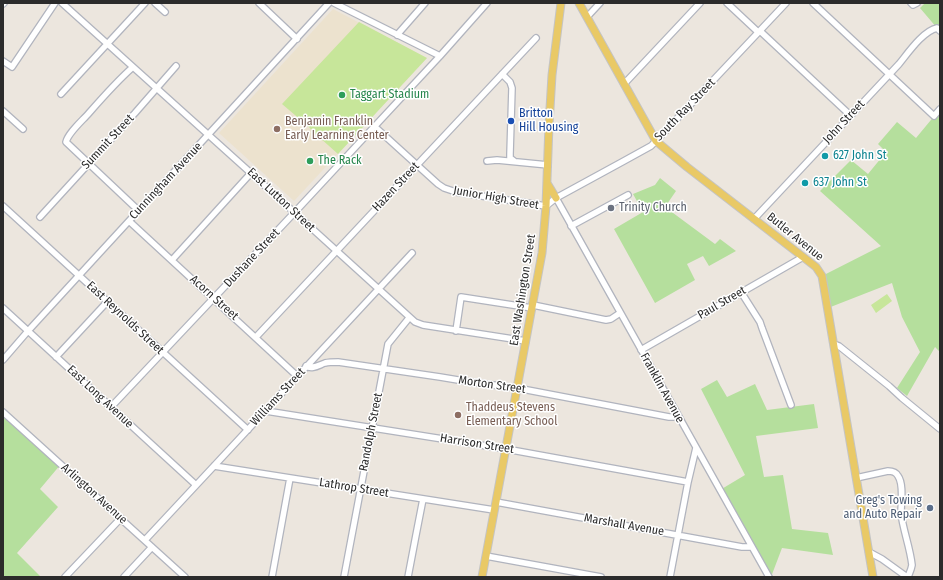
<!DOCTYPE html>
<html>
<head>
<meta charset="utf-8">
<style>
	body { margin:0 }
	#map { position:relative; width:943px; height:580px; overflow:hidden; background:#ece6de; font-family:"Fira Sans Condensed",sans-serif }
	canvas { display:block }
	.frame { position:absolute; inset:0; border:4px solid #2b2b2b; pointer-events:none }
</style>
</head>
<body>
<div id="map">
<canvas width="943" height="580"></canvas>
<div class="frame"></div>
</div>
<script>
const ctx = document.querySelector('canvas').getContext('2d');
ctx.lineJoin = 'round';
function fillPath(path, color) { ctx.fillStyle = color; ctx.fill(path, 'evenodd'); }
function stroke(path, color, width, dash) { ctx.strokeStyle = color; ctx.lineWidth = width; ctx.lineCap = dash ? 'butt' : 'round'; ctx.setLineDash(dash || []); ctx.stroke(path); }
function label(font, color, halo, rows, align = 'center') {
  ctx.font = font + ' "Fira Sans Condensed",sans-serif'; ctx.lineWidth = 3; ctx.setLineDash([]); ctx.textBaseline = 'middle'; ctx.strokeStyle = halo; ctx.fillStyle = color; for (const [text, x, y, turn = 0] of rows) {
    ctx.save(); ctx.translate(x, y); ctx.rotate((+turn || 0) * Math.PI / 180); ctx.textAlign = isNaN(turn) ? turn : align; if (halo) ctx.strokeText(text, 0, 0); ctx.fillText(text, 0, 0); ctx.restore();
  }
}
fillPath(new Path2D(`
	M 333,9 L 427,58 L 294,201 L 219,133 Z`), '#ece2ce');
fillPath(new Path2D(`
	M 925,3 L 940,3 L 940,26 L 937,28 L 920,8 Z
	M 940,109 L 940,352 L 935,347 L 907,396 L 897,388 L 920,352 L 902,317 L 892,283 L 828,308 L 822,276 L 881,246 L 820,191 L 851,160 L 868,174 L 886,152 L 878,144 L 897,122 L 916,138 Z
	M 660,178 L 676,191 L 665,207 L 715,244 L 720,239 L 736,251 L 709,266 L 703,256 L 687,264 L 695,280 L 655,303 L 614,229 L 643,212 L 633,194 L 655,185 Z
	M 717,380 L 727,397 L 755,384 L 767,410 L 814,404 L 818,428 L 756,436 L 764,477 L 783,475 L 792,529 L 828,533 L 833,555 L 782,548 L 771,577 L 720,490 L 745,475 L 701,389 Z
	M 3,412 L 61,464 L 40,489 L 58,507 L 17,553 L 41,577 L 3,577 Z`), '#b5df9d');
fillPath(new Path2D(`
	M 359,22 L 427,58 L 338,154 L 319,137 L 313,132 L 309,127 L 282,104 Z
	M 887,294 L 892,301 L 876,313 L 871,305 Z`), '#c7e69a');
const minor = new Path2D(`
	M 62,3 L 263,184 L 415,322 L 423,325 L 526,341
	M 155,3 L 165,12
	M 259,3 L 297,39
	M 334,3 L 440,56
	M 727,3 L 758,32
	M 813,3 L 934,116 L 940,109
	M 911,3 L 913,5 L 917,3
	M 3,4 L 4,3
	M 587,17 L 600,3
	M 760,31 L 850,115
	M 397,35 L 425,3
	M 3,61 L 12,67 L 55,3
	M 133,67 C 117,81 103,97 89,113 C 82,121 68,133 66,142 L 138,210
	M 502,74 L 510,82 L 512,88 L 510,154 L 510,158 L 514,161
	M 624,84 L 700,3
	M 61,94 L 145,3
	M 3,111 L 23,129
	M 374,126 L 438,184 L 444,188 L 456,192 L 546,206 L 556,198 L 622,162 L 651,146 L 656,141 L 786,3
	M 487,161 L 497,160 L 548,165
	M 556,198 L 769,577
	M 3,206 L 248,430
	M 40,217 L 135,113 L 176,66
	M 754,219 L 899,64 C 908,53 923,31 937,28 L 940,31
	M 129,221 L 297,376
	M 571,226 L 628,195
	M 172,260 L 251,173
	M 741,292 L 760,322 L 762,328 L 791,405
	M 533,305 L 606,320 L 611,319 L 620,313
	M 3,308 L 196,485
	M 456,331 L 461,297 L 532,308
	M 256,337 L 417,165 L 536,38
	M 834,344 L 839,346 L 889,386 L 902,398 L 940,429
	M 641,350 L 803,257
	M 56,357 L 107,302
	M 3,360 L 28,331 L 329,3
	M 306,366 C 312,370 319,365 325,363 C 329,362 334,362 338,362 L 440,377 L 470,382 L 517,388 L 669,417 L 673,417 L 677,416
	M 111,407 L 294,213 L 440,56 L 487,3
	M 266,411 L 506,449 L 688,482
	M 3,412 L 185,577
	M 214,466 L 494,510
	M 856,478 L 888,471 C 892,471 896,472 898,476 C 904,484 901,503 901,513 C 903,530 910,547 912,565 L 911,569 L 908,577
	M 496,502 L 742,547 L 752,547
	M 145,540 L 214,466 L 412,253
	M 869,552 L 882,559 L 907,577
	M 486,556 L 601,577
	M 65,577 L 121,518
	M 124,577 L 152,547
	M 272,577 L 290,478
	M 344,577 L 388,344 L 409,318
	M 408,577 L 416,535 L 423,499
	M 670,577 L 688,482 L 696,448`);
const major = new Path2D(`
	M 579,3 L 656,141 L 687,167 L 816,267 L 822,276 L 873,577
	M 547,183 L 556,198
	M 482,577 L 542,253 L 546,206 L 549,125 L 552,75 L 561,3`);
stroke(minor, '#b1b4be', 8);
stroke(major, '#c4c4c4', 9);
stroke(minor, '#fff', 5.5);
stroke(major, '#e9c966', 7);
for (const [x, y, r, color] of [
	[342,95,4,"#2e9e5b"],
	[511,121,4,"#1a4fb4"],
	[277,129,4,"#8d6e63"],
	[825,156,4,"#0f9aa8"],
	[310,161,4,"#2e9e5b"],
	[805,183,4,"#0f9aa8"],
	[611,208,4,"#6b7280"],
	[458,415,4,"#8d6e63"],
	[930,508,4,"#5c6f8a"]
]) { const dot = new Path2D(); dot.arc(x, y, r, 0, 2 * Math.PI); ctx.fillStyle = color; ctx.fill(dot); stroke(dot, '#fff', 1.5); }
label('12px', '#27864d', '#fff', [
	["Taggart Stadium",350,95],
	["The Rack",318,161]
], 'left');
label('12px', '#2b2b2b', '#fff', [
	["South Ray Street",685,110,-46],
	["John Street",844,122,-47],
	["Summit Street",108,142,-47],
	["Cunningham Avenue",166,181,-47],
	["Hazen Street",396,187,-47],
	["Junior High Street",496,198,10],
	["East Lutton Street",281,200,43],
	["Butler Avenue",795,237,39],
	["Dushane Street",252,258,-47],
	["East Washington Street",523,290,-81],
	["Acorn Street",214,298,42],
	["Paul Street",722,303,-30],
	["East Reynolds Street",125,318,43],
	["Morton Street",492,385,8],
	["Franklin Avenue",662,388,61],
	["East Long Avenue",100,397,43],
	["Williams Street",278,397,-47],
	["Randolph Street",371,432,-79],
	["Harrison Street",477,444,9],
	["Lathrop Street",354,488,9],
	["Arlington Avenue",94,494,42],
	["Marshall Avenue",624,525,10]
]);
label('12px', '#164399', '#fff', [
	["Britton",519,114],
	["Hill Housing",519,128]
], 'left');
label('12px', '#785e54', '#fff', [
	["Benjamin Franklin",285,122],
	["Early Learning Center",285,136],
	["Thaddeus Stevens",466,408],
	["Elementary School",466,422]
], 'left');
label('12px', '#0d838f', '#fff', [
	["627 John St",833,156],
	["637 John St",813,183]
], 'left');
label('12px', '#5b616d', '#fff', [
	["Trinity Church",619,208]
], 'left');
label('12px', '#4e5e75', '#fff', [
	["Greg's Towing",922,501],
	["and Auto Repair",922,515]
], 'right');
</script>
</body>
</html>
